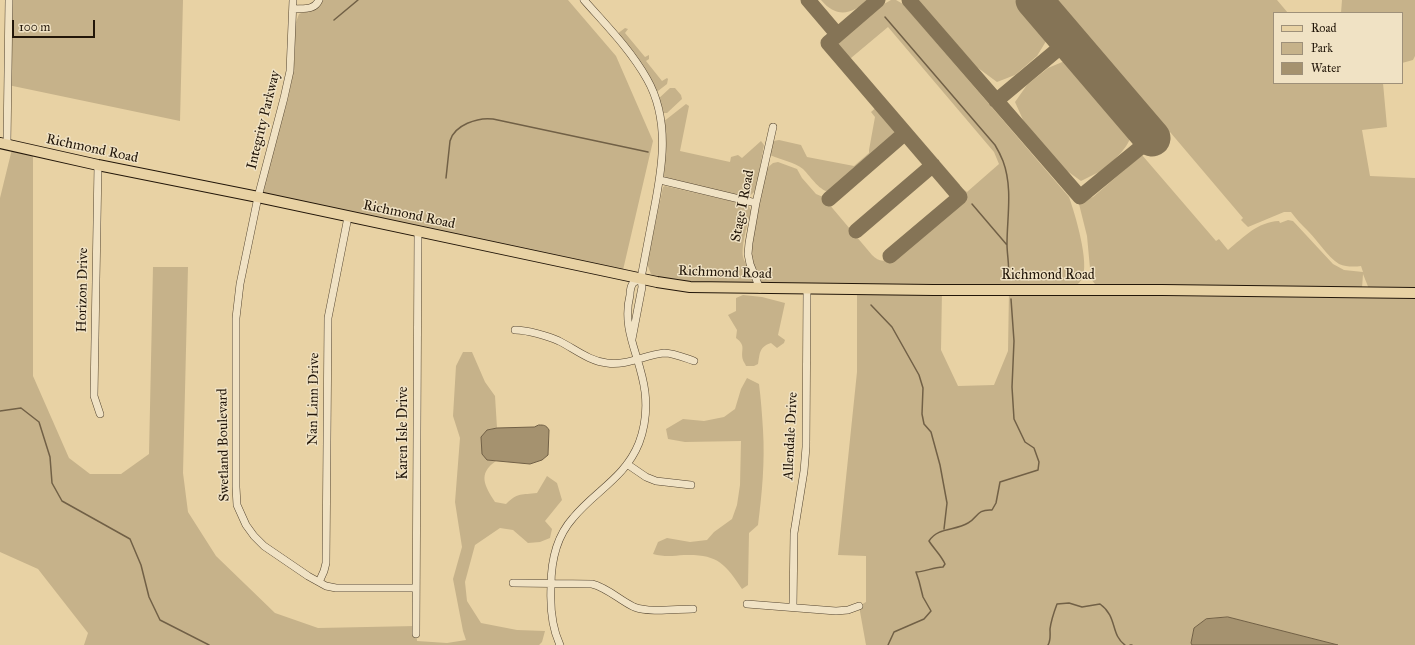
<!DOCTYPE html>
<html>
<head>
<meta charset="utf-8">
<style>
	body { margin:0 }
	#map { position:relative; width:1415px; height:645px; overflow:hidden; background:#e8d2a4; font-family:"IM FELL Great Primer",serif }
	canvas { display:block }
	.legend { position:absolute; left:1273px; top:12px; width:130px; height:72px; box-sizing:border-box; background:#f0e2c4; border:1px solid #9e9079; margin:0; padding:5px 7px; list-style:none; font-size:12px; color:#221609 }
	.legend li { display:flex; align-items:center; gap:8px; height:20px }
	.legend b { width:20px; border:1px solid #9e9079 }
	.scale { position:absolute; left:12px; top:20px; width:83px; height:18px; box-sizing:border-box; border:2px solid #221609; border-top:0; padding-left:5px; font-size:12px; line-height:14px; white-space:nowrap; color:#221609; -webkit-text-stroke:3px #f0e2c4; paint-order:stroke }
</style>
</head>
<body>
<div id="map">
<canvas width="1415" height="645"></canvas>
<ul class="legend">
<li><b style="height:5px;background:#e8d2a4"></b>Road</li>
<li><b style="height:11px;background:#c6b28a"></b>Park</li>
<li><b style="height:11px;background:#a5926f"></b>Water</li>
</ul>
<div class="scale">100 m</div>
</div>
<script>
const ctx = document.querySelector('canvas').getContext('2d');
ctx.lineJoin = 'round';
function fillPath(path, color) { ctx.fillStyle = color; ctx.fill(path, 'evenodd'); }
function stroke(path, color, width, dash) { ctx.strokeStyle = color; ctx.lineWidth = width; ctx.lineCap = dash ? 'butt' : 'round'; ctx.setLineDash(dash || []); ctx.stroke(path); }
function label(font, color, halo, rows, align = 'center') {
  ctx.font = font + ' "IM FELL Great Primer",serif'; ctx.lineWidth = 3; ctx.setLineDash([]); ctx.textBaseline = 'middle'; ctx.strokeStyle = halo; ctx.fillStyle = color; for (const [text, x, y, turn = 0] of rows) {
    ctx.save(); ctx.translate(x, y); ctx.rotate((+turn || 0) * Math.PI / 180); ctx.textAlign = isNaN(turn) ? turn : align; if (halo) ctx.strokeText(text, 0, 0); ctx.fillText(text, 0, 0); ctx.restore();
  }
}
fillPath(new Path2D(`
	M 9,0 L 183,0 L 180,121 L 8,85 Z
	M 323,0 L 568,0 L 616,56 L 653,141 L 623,270 L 258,197 L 288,99 L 292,79 L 295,56 L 295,25 L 299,14 C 309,10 319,11 323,0 Z
	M 821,0 L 868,0 C 852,14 837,19 821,0 Z
	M 891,0 L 896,0 L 903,4 L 1069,197 C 1075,214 1090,263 1082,279 C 1080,282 1078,284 1075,286 L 768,285 L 762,283 L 757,276 L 750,253 L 752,235 L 766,169 L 773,163 L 778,162 L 797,169 L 802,178 L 816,194 L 823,197 L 872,255 C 879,262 883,262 892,258 L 961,197 L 960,192 L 963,189 L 967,192 L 999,164 L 994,152 L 888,27 L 851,58 L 844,57 L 836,48 L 838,42 L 884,4 Z
	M 917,0 L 1015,0 L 1048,38 L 1037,56 L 1015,75 L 997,82 L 978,68 Z
	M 1050,0 L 1277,0 L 1288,13 L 1274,13 L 1274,83 L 1383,83 L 1387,127 L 1362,130 L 1370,176 L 1415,178 L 1415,289 L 1369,289 L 1363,274 L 1362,288 L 1100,285 L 1095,284 L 1091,279 L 1087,236 L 1078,200 L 1084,200 L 1093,197 L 1142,155 L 1216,241 L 1219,239 L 1228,250 C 1244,237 1257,222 1279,221 L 1280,223 L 1288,220 L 1293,221 L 1333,264 L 1344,270 L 1363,272 L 1361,266 C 1354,267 1346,267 1339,264 C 1327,256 1318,241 1308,231 C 1302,225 1296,219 1291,212 L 1284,212 L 1248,227 L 1241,220 L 1243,218 L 1170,132 L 1166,135 Z
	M 1342,0 L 1415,0 L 1415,56 L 1413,60 L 1402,63 L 1402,13 L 1341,13 Z
	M 625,28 L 628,29 L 625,33 L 645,57 L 649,55 L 649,59 L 646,61 L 662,81 L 667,78 L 668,79 L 667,84 L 658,91 L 654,91 L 617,34 Z
	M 1067,60 L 1131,133 C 1132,145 1109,166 1099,172 C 1093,175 1087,178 1081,181 L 1063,168 L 1040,143 L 1024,122 L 1015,102 L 1027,85 L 1048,68 Z
	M 856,64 L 960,185 L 959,186 L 953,184 L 855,71 L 854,68 Z
	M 670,88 L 675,88 L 681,95 L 682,99 L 667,113 L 663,113 L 657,100 Z
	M 686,104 L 689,106 L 680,151 L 730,162 L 731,157 L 738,155 L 742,158 L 761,141 L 764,145 C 762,154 758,186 754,192 C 751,196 746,197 743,198 L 667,178 L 664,176 L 665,138 L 663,122 Z
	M 879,105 C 889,117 902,126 891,142 L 832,193 C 819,191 812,178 803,169 C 794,162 781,160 770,155 L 773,141 L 779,140 L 801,145 L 807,157 L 854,166 L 869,153 L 869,150 L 875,117 L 871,112 Z
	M 13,145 L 33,150 L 33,376 L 69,458 L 90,474 L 121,474 L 149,454 L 153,267 L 188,267 L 183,473 L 188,512 L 216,556 L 275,613 L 318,628 L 416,626 L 417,641 L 447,643 L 466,640 L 463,631 L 453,579 L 462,547 L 455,502 L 460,438 L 453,416 L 456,366 L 463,352 L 472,352 L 485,382 L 495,396 L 497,428 L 487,430 L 487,460 L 496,461 C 477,474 485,486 495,502 L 506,504 C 518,492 522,495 537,493 L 547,476 L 557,483 L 562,500 L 545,521 L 552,529 L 550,538 L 540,542 L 528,543 L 513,530 L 500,528 L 475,545 L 465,582 L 467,601 L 481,623 L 517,630 L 545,631 L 542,642 L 539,645 L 84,645 L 88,633 L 38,569 L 0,552 L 0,198 Z
	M 665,186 L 748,205 L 751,210 C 748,222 741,246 743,257 C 745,265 754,275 752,283 L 684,283 L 654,277 L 651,274 L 647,264 L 663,187 Z
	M 857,289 L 942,290 L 941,350 L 958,386 L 994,385 L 1008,351 L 1009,290 L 1018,290 L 1021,295 L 1415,298 L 1415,645 L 1338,645 L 1228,617 L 1206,619 L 1194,628 L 1191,643 L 1192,645 L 866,645 L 859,606 L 866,602 L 866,556 L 838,555 L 857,372 Z
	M 743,295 L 762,297 L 785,303 L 778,335 L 785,340 L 784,343 L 777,348 L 771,343 C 759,347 760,353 758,364 L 754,366 L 746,366 C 746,365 743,361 743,360 C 740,350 747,346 736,338 L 737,330 L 728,315 L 736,311 L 736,298 Z
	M 747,378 L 759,384 C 761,399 762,415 763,430 C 765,462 762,494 758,525 L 749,533 L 748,585 L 742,589 C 725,563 717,554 684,555 C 673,556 664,557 653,554 L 658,542 L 667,538 L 690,542 L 707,540 L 714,532 L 732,519 L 737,505 L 740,485 L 741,441 L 685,442 L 668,439 L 666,429 L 683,419 L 704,421 L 724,417 L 735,409 L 741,389 Z`), '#c6b28a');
const water = new Path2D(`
	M 539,425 C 544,425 546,425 549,430 L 548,455 L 542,460 L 530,464 L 487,460 L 482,454 L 481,437 L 487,430 L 497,428 L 534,427 Z
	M 1228,617 L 1338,645 L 1192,645 L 1191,643 L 1194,628 L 1206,619 Z`);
fillPath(water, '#a5926f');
stroke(water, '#716046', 1);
stroke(new Path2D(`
	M 885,17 L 995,145 C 998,150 1001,156 1003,161 C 1013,188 1007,217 1007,244 C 1007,256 1010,267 1008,278
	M 334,20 L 358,0
	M 446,178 L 450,141 C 454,125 478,117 493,119 L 648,152
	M 972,204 L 1007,245
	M 871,305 L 892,327 L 919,375 L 923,388 L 922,414 L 924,424 L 931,432 L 940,465 L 947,503 L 944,529
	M 0,411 L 21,408 L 39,422 L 50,457 L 52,483 L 62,501 L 130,539 L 141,565 L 149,597 L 160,620 L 209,645
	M 888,645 L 894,632 L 924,619 L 931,611 L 923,597 L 919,581 L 916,572 C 925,572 933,567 943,567 L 945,564 C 941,555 934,549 929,541 C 938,527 955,531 968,523 C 978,518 976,509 992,510 L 996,503 L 1000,482 L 1038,470 L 1039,462 L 1034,448 L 1025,442 L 1014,419 L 1012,387 L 1014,341 L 1011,299
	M 1048,645 C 1051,640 1050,635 1050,629 C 1051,621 1054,612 1057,604 L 1069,603 L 1082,607 L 1100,604 C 1118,617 1110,634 1125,645
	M 1130,645 L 1132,645`), '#716046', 1.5);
stroke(new Path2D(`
	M 808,0 L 837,34
	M 878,0 L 828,43 L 960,197 L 890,256
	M 909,0 L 1080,197 L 1152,138
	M 996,101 L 1069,40
	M 829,199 L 905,133
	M 856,231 L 933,165`), '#857456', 15);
stroke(new Path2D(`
	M 1034,0 L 1152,138`), '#857456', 37);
const street = new Path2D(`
	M 293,0 L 290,71 L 284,98 L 258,197 L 240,284 L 236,318 L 236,487 L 237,505 L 246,525 L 254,536 L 264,546 L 308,576 L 326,586 L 336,588 L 416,588
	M 584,0 C 606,25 630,49 647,79 C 671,121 662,170 653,215 C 649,236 645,257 641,278 L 642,287 L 632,339
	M 293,9 C 303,8 314,11 319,0
	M 7,144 L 9,0
	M 98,165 L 94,396 L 100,414
	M 660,180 L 756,203
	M 760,289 L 750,264 L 748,254 L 749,243 L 756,203 L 773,127
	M 515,330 C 527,330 548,336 559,341 C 575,349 589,361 607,363 C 626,366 645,355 664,353 C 674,353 685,358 694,361
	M 627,464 L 646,477 L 656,481 L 691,485
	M 319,582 L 324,571 L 326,563 L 328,318 L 348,217
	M 513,583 L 592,584 C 608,588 619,600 634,607 C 650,613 676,609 693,609
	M 747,604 L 836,611 L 848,610 L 859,606
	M 793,607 L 794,533 L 804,471 L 806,447 L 807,289
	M 416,634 L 418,231
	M 560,645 C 551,626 550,606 551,586 C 551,561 556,537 573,518 C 595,491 625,478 639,443 C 645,427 647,409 645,392 C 641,357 621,331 630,295 C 630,291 631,286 633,283 C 636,281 639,280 641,278`);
const primary = new Path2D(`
	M 0,143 L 98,165 L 258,197 L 657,282 L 690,287 L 933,290 L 1162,290 L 1415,293`);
stroke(street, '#544530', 8);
stroke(primary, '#221609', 12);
stroke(street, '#f0e2c4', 7);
stroke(primary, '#e8d2a4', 10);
label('14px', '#221609', '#f0e2c4', [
	["Integrity Parkway",264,120,-76],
	["Richmond Road",92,149,12],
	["Stage I Road",743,206,-79],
	["Richmond Road",409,215,12],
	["Richmond Road",725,273,2],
	["Richmond Road",1048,276],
	["Horizon Drive",83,290,-89],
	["Nan Linn Drive",314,399,-89],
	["Karen Isle Drive",404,433,-90],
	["Allendale Drive",791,436,-87],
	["Swetland Boulevard",224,445,-91]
]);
</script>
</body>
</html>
